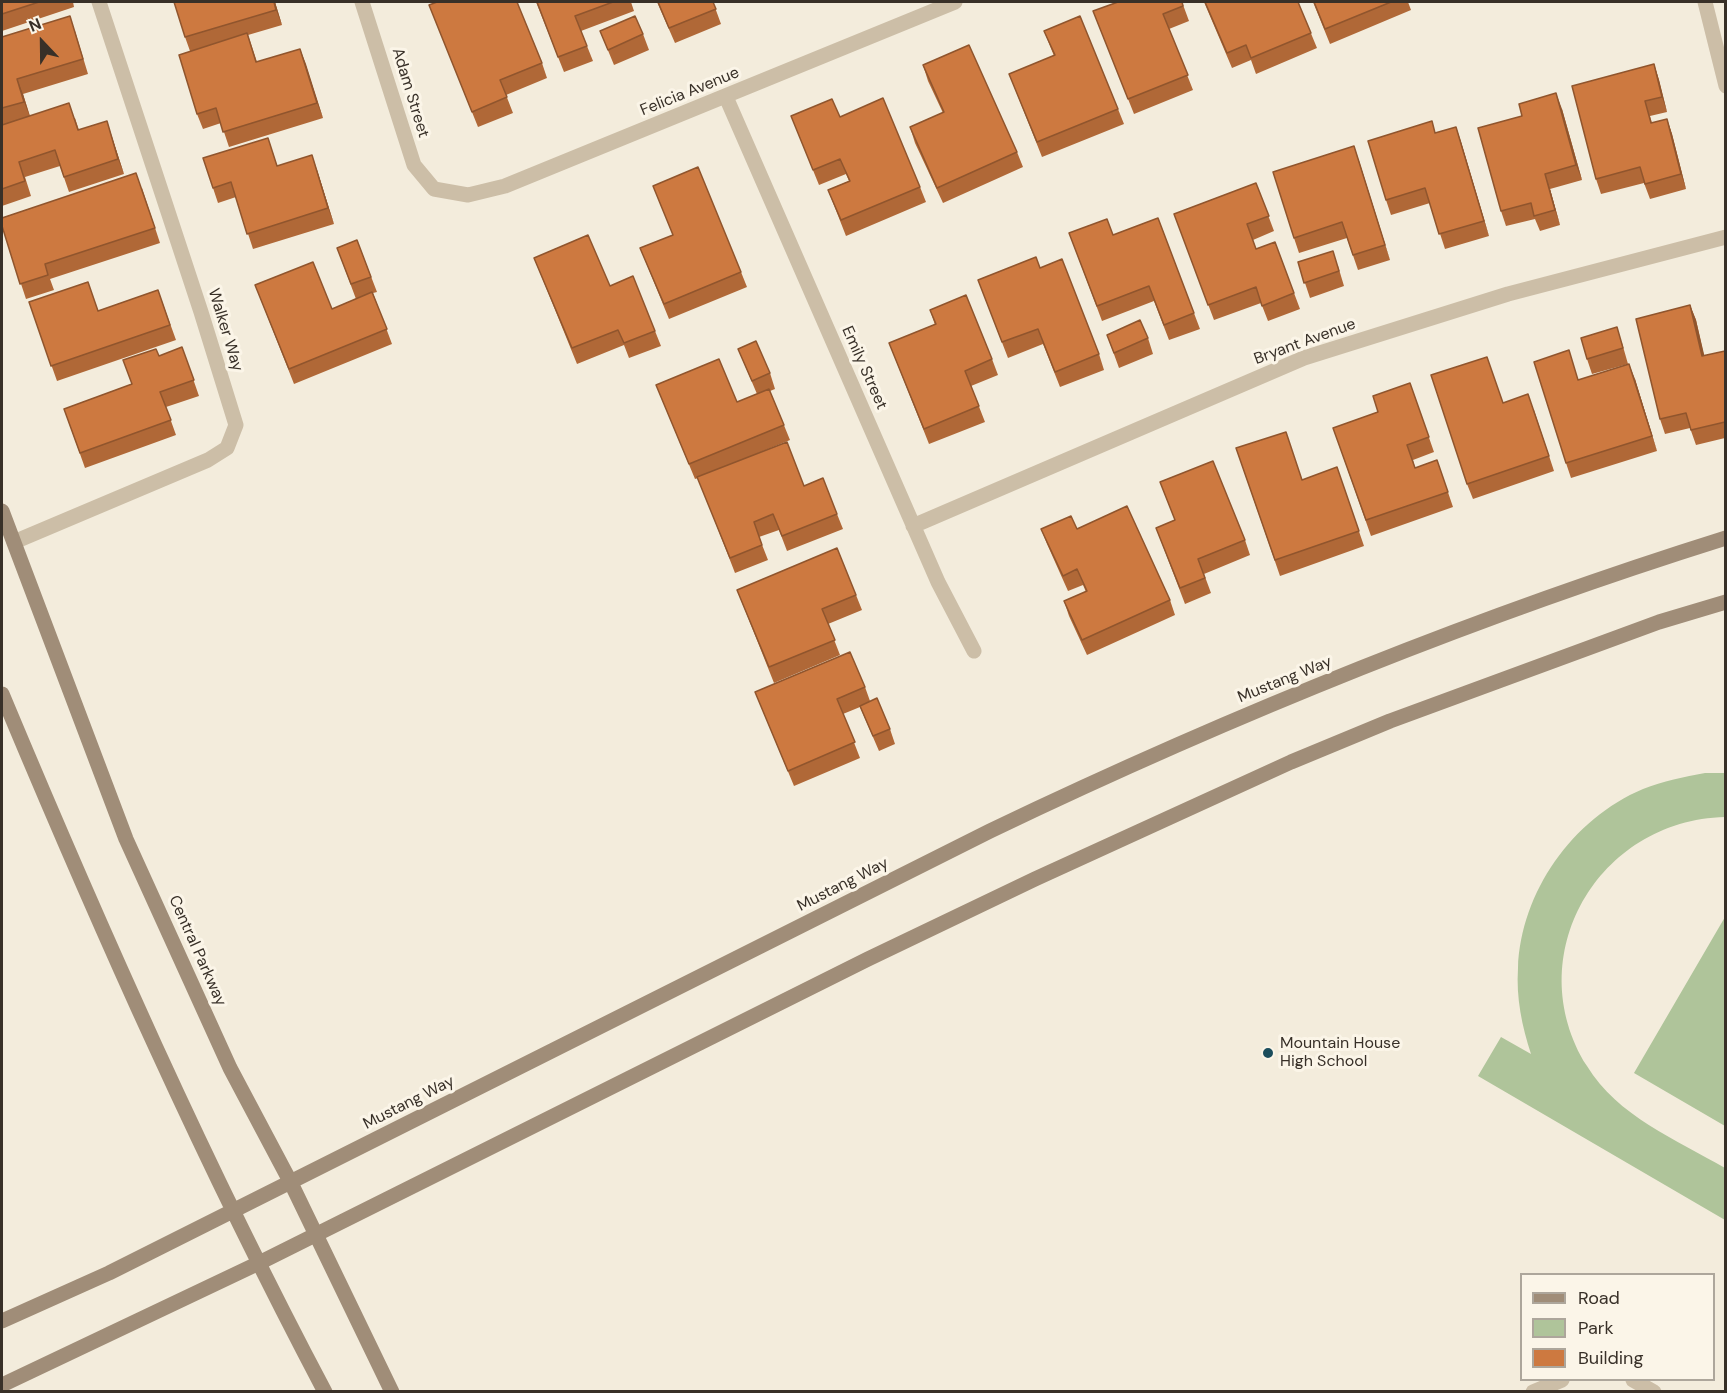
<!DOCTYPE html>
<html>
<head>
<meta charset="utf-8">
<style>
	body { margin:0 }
	#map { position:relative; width:1727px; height:1393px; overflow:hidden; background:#f3ecdc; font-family:"DM Sans",sans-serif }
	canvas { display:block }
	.frame { position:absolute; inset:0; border:3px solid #383028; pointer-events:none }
	.legend { position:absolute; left:1520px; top:1273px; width:195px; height:108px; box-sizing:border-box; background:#fbf5e8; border:2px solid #ada69b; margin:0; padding:8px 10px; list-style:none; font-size:18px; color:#383028 }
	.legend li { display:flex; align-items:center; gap:12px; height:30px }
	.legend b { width:30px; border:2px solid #ada69b }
	.north { position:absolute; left:12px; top:12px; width:60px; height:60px; -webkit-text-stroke:4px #fbf5e8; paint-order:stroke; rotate:338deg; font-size:16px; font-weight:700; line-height:24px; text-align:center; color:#383028 }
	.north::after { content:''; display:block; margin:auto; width:21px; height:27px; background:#383028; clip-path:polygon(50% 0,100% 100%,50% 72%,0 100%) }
</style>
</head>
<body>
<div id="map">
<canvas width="1727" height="1393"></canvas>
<div class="frame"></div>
<ul class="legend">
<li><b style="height:8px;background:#a08d78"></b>Road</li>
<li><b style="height:16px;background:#afc49a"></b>Park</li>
<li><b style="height:16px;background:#cd7940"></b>Building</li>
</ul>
<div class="north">N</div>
</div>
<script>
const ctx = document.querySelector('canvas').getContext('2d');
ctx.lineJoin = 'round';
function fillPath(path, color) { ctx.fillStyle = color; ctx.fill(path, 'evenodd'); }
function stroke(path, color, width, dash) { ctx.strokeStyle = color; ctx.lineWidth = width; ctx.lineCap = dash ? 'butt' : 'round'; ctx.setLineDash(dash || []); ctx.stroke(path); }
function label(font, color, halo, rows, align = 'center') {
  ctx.font = font + ' "DM Sans",sans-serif'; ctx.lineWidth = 6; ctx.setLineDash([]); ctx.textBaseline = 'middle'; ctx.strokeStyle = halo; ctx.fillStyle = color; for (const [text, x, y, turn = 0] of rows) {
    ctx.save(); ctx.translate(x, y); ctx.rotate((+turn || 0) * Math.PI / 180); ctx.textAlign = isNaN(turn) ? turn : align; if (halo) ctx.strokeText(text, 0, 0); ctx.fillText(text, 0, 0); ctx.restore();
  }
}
fillPath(new Path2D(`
	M 1705,773 L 1725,773 L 1725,817 C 1598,820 1519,956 1587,1066 C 1617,1116 1677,1140 1725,1168 L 1725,1220 L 1478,1076 L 1501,1037 L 1531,1054 C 1522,1026 1516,998 1518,968 C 1521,892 1572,819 1643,789 C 1663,781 1684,777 1705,773 Z
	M 1725,917 L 1726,1126 L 1725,1126 L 1634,1073 Z`), '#afc49a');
stroke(new Path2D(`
	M 14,542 L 208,460 L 227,448 L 236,425 L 201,312 L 99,2
	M 1633,1380 L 1654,1392
	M 1533,1392 L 1562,1380`), '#ccbea7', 15);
stroke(new Path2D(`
	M 362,2 L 414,165 L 434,189 L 468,195 L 505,186 L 955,2
	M 1705,2 L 1726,86
	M 726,97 L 938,582 L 974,651
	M 913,526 L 1304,358 L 1508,294 L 1726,237`), '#ccbea7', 15);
stroke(new Path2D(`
	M 2,511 L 126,839 L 230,1068 L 291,1183 L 392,1392
	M 2,694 C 101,931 205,1165 325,1392
	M 2,1321 L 109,1273 L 990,831 C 1228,717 1474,617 1726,538
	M 2,1385 L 259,1263 L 868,959 L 1035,879 L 1291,762 L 1390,721 L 1659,622 L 1726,602`), '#a08d78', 15);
fillPath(new Path2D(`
	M 2,2 L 73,2 L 74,7 L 2,31 Z
	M 275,2 L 282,25 L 248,35 L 257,62 L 300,49 L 323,118 L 229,147 L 221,123 L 203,129 L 197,114 L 190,51 L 185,37 Z
	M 536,2 L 631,2 L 634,11 L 581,31 L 593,61 L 564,72 Z
	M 657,2 L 713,2 L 721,24 L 675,43 Z
	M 1182,2 L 1189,21 L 1169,29 L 1193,90 L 1134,114 L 1093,11 Z
	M 1204,2 L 1298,2 L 1317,48 L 1256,74 L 1251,60 L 1232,68 Z
	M 1313,2 L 1408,2 L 1411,10 L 1330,44 Z
	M 429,5 L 542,63 L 547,78 L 506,95 L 513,113 L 478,127 Z
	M 75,31 L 88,74 L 23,94 L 30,116 L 75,118 L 79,130 L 112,137 L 124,174 L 69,192 L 60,166 L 25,177 L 31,196 L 2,206 L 2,37 Z
	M 600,31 L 643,34 L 649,50 L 614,65 Z
	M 1044,31 L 1118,109 L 1124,124 L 1042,157 L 1009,74 L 1054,56 Z
	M 1654,64 L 1659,80 L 1667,112 L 1650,116 L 1652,123 L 1667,119 L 1672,134 L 1686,189 L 1650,199 L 1644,183 L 1601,194 L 1596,179 Z
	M 923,65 L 1017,152 L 1023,167 L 943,203 L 915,143 L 910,127 L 943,113 L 928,81 Z
	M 1562,109 L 1582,180 L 1550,189 L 1560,225 L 1540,231 L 1535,219 L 1506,226 L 1501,211 Z
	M 791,116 L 840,117 L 920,187 L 926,202 L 846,236 L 828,190 L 849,181 L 846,174 L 819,185 Z
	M 1456,127 L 1461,142 L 1489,236 L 1445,249 L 1430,203 L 1391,215 L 1386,200 L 1436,133 Z
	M 273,153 L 277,166 L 317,170 L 334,224 L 253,249 L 236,197 L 218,203 L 213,188 Z
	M 1359,161 L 1390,260 L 1358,270 L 1347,238 L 1299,253 L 1294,238 Z
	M 1256,183 L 1274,231 L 1253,240 L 1256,249 L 1275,242 L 1300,309 L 1268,321 L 1261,303 L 1214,320 L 1174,214 Z
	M 653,186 L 741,272 L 747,287 L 669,319 L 640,248 L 673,235 Z
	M 142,188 L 160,243 L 50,279 L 54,290 L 26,299 L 2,226 Z
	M 1158,218 L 1200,329 L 1169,340 L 1154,301 L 1102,321 L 1069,233 L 1113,235 Z
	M 357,240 L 377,292 L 373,293 L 392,344 L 294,384 L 255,285 L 332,309 L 356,299 L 337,248 Z
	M 534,258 L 610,286 L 655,331 L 661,346 L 629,358 L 624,345 L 577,364 Z
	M 1298,262 L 1338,266 L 1344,286 L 1310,298 Z
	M 1040,268 L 1099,354 L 1104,370 L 1060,387 L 1043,344 L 1008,358 L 978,280 Z
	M 158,290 L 176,340 L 57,381 L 29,302 L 98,311 Z
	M 1690,305 L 1696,320 L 1704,356 L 1725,351 L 1725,438 L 1696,445 L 1690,428 L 1665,434 L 1660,419 Z
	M 930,310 L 992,359 L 998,375 L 971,386 L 985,422 L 929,444 L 889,343 L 935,325 Z
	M 1107,335 L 1148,338 L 1153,354 L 1119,368 Z
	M 1622,343 L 1628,364 L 1592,374 L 1587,359 Z
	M 182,347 L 199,396 L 166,407 L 176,435 L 85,468 L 64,409 L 132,384 L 159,356 Z
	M 738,349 L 770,373 L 775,389 L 770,391 L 790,440 L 756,454 L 804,486 L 837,514 L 843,529 L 787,551 L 779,530 L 759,537 L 768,560 L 735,573 L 698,478 L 695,479 L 656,385 L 737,402 L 757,394 Z
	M 1635,379 L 1657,451 L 1571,478 L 1566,463 L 1579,380 Z
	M 1410,383 L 1434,452 L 1413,460 L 1415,468 L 1437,460 L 1453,507 L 1371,536 L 1333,428 L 1378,412 Z
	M 1503,403 L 1534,410 L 1554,471 L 1473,499 L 1467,484 Z
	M 1236,448 L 1303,480 L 1337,467 L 1364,546 L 1280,576 Z
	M 1160,482 L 1245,540 L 1250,555 L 1204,574 L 1211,593 L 1185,604 L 1156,528 L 1175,520 Z
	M 1041,529 L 1077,529 L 1170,600 L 1175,615 L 1087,655 L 1069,616 L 1064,601 L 1086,592 L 1083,585 L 1068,591 L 1047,544 Z
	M 737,590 L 856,595 L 862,610 L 828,624 L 840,655 L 774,683 Z
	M 865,687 L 870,701 L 890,729 L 895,744 L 879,751 L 860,707 L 843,714 L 860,758 L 794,786 L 755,692 Z`), '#b06837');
fillPath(new Path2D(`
	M 274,2 L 275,2 L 282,25 L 276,10 Z
	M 300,49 L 306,64 L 323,118 L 317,103 Z
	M 1654,64 L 1659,80 L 1667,112 L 1662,97 Z
	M 17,79 L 23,94 L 30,117 L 24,102 Z
	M 1556,93 L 1562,109 L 1582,180 L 1576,165 Z
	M 1667,119 L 1672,134 L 1686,189 L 1681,174 Z
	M 107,121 L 112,137 L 124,174 L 118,159 Z
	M 1456,127 L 1461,142 L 1489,236 L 1484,221 Z
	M 1354,146 L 1359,161 L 1390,260 L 1385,245 Z
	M 312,155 L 317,170 L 334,224 L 328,208 Z
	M 1545,174 L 1550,189 L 1560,225 L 1555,210 Z
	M 1690,305 L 1696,320 L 1708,371 L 1702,356 Z
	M 1629,364 L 1635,379 L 1657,451 L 1652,436 Z`), '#90552d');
const building = new Path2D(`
	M 2,2 L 39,2 L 2,14 Z
	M 174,2 L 274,2 L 276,10 L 185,37 Z
	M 437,2 L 517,2 L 542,63 L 500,80 L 507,97 L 472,112 L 429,5 Z
	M 537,2 L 613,2 L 575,16 L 587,46 L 558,57 Z
	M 658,2 L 713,2 L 716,9 L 669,28 Z
	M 1118,2 L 1182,2 L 1183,6 L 1163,14 L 1188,75 L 1128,99 L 1093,11 Z
	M 1205,2 L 1298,2 L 1311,33 L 1251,58 L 1246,45 L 1227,53 Z
	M 1314,2 L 1391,2 L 1325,29 Z
	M 70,16 L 83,59 L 17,79 L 24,102 L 2,108 L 2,37 Z
	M 635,16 L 643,34 L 608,50 L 600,31 Z
	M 1080,16 L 1118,109 L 1037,142 L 1009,74 L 1055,55 L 1044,31 Z
	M 247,33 L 256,62 L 300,49 L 317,103 L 223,132 L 216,108 L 197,114 L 179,55 Z
	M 969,45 L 1017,152 L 937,188 L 910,127 L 944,112 L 923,65 Z
	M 1654,64 L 1662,97 L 1645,101 L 1651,123 L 1667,119 L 1681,174 L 1645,184 L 1640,167 L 1596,179 L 1572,86 Z
	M 1556,93 L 1576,165 L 1545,174 L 1555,210 L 1534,216 L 1531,203 L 1501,211 L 1478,128 L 1522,116 L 1519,104 Z
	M 883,98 L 920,187 L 841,220 L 828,190 L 850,181 L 840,159 L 813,170 L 791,116 L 832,99 L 840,117 Z
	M 69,103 L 78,130 L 107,121 L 118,159 L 64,177 L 55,150 L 19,162 L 25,181 L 2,189 L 2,125 Z
	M 1432,121 L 1435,133 L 1456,127 L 1484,221 L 1439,234 L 1425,188 L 1386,200 L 1368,141 Z
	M 268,138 L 277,166 L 312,155 L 328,208 L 247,234 L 231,182 L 213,188 L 203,158 Z
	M 1354,146 L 1385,245 L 1353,255 L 1342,222 L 1294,238 L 1273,172 Z
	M 698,167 L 741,272 L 664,304 L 640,248 L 673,235 L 653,186 Z
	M 136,173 L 155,228 L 45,264 L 48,275 L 20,284 L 2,226 L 2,218 Z
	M 1256,183 L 1269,216 L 1247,224 L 1256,249 L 1275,242 L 1294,293 L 1262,306 L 1256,287 L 1208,305 L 1174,214 Z
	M 1158,218 L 1194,313 L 1164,325 L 1149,286 L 1097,306 L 1069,233 L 1107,219 L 1113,235 Z
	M 588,235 L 610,286 L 633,276 L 655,331 L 624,343 L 618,330 L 572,348 L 534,258 Z
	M 357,240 L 371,277 L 351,284 L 337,248 Z
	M 1333,251 L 1339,271 L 1304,283 L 1298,262 Z
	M 1036,257 L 1040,268 L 1062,259 L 1099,354 L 1055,372 L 1038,329 L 1002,342 L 978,280 Z
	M 313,262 L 332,309 L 372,292 L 387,329 L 289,369 L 255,285 Z
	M 88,282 L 98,311 L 158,290 L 170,325 L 51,366 L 29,302 Z
	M 966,295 L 992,359 L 965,371 L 979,406 L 924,429 L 889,343 L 936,324 L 930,310 Z
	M 1690,305 L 1702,356 L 1725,351 L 1725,422 L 1691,430 L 1686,413 L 1660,419 L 1636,319 Z
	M 1140,320 L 1148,338 L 1114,353 L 1107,335 Z
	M 1617,327 L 1623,348 L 1587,359 L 1581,338 Z
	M 756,341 L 770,373 L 752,381 L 738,349 Z
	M 182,347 L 194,380 L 160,392 L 171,420 L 80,453 L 64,409 L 132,384 L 123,360 L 156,349 L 159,356 Z
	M 1569,350 L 1578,380 L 1629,364 L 1652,436 L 1566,463 L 1534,362 Z
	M 1487,357 L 1503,403 L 1528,394 L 1549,456 L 1467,484 L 1431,375 Z
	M 719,359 L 737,402 L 769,389 L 784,425 L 689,464 L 656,385 Z
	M 1410,383 L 1429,437 L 1407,445 L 1415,468 L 1437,460 L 1448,492 L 1366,520 L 1333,428 L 1378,412 L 1373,396 Z
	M 1286,432 L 1302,480 L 1337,467 L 1359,531 L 1275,560 L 1236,448 Z
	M 787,442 L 804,486 L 823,478 L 837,514 L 782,536 L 773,514 L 754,522 L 762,545 L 730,558 L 697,477 Z
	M 1213,461 L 1245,540 L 1198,559 L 1205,578 L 1180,588 L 1156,528 L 1175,520 L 1160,482 Z
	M 1127,506 L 1170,600 L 1082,640 L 1064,601 L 1087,591 L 1077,569 L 1063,576 L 1041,529 L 1071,516 L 1077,529 Z
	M 837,548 L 856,595 L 822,609 L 835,640 L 769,667 L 737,590 Z
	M 850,652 L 865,687 L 837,699 L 855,742 L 788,771 L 755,692 Z
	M 877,698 L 890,729 L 873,736 L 860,706 Z`);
fillPath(building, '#cd7940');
stroke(building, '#90552d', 1.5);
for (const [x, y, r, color] of [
	[1268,1053,6,"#1b4d5c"]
]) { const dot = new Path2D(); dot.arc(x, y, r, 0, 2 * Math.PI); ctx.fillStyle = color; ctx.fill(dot); stroke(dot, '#fbf5e8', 2); }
label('16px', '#383028', '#fbf5e8', [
	["Felicia Avenue",690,92,-22],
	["Adam Street",410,93,73],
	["Walker Way",225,330,73],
	["Bryant Avenue",1305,342,-20],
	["Emily Street",864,368,66],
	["Mustang Way",1285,680,-22],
	["Mustang Way",843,885,-27],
	["Central Parkway",197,951,66],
	["Mustang Way",409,1103,-27]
]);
label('16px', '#383028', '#fbf5e8', [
	["Mountain House",1280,1044],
	["High School",1280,1062]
], 'left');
</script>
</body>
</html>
